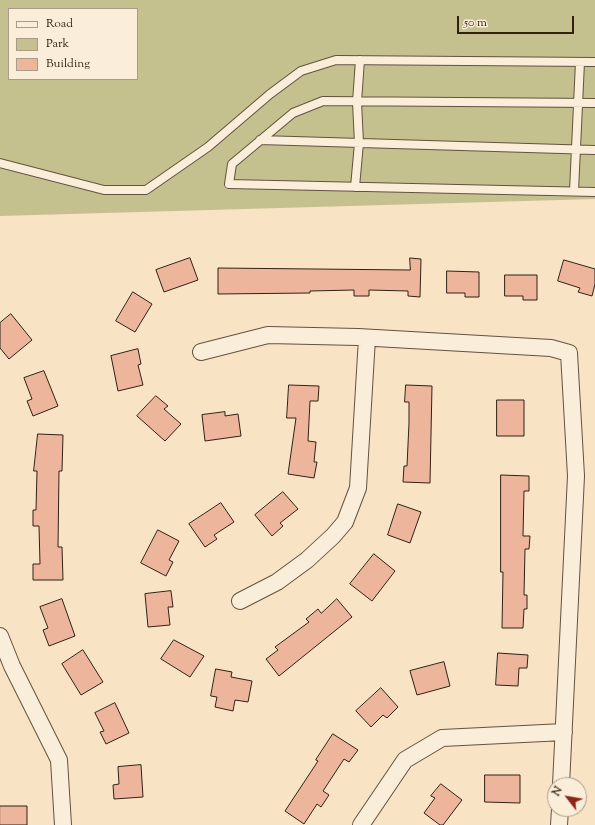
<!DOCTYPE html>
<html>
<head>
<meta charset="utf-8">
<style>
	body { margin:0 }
	#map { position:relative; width:595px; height:825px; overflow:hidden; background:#f8e3c5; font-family:"Sorts Mill Goudy",serif }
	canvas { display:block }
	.legend { position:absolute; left:8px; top:8px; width:130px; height:72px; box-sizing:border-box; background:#faedd9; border:1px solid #a99b8a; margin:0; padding:5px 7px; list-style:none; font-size:12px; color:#302114 }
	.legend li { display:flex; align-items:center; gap:8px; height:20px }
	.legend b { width:20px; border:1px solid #a99b8a }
	.north { position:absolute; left:547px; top:777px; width:40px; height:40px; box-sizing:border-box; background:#faedd9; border:1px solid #a99b8a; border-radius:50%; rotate:301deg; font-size:11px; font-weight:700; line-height:16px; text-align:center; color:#302114 }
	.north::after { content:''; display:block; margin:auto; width:14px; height:18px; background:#8f2418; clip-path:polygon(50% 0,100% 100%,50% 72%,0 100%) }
	.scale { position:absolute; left:457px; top:16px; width:117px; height:18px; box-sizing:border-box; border:2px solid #302114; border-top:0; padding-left:5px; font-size:12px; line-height:14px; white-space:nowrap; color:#302114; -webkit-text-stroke:3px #faedd9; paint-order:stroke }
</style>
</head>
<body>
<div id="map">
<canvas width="595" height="825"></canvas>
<ul class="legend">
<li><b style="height:5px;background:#faedd9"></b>Road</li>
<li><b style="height:11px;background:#c5c18f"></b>Park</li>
<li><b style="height:11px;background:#edb69c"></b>Building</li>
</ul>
<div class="north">N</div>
<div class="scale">50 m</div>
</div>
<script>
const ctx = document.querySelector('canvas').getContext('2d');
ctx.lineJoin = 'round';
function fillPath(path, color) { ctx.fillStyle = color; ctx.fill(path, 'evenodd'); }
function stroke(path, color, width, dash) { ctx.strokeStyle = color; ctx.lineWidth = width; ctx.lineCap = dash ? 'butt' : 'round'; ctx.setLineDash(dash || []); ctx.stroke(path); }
fillPath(new Path2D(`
	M 0,0 L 595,0 L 595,199 L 0,216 ZM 9,9 L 137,9 L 137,79 L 9,79 Z`), '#c5c18f');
const building = new Path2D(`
	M 190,258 L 198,280 L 164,292 L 156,270 Z
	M 410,258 L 421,259 L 420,297 L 408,296 L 408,291 L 369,290 L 369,296 L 354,296 L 354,290 L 310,291 L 310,293 L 218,294 L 218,268 L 410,270 Z
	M 564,260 L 595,269 L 595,284 L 592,296 L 578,292 L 580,288 L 558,281 Z
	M 447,271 L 479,272 L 479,297 L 465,297 L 465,293 L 447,293 Z
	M 505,275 L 537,275 L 537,300 L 523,300 L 523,296 L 505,296 Z
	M 133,292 L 152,304 L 135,332 L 116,321 Z
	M 11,314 L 32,340 L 9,359 L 0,348 L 0,323 Z
	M 138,349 L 141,364 L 138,365 L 143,385 L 118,391 L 111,356 Z
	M 44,371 L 58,406 L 33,416 L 27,401 L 32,399 L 24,378 Z
	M 289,385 L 319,386 L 318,401 L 310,401 L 308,441 L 316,442 L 314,462 L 317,462 L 314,478 L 288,474 L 296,418 L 287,418 Z
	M 406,385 L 432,386 L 430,483 L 403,482 L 404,466 L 407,466 L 409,423 L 409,402 L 405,402 Z
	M 156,396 L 168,406 L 164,409 L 181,424 L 165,441 L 137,416 Z
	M 497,400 L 524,400 L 524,436 L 497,436 Z
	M 225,412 L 225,416 L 238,414 L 241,436 L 205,441 L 202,415 Z
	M 38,434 L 63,435 L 62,471 L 59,471 L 58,547 L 62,547 L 63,580 L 33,580 L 33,564 L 40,564 L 39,526 L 33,526 L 33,510 L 36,510 L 37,471 L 34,471 Z
	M 501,475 L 529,476 L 529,491 L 524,491 L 523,536 L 530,536 L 529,549 L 525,549 L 524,595 L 527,595 L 527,609 L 524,609 L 523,628 L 502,628 L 503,572 L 501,572 Z
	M 283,492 L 298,509 L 280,523 L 283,526 L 272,536 L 255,515 Z
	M 221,503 L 234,522 L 214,535 L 217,539 L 205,547 L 189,524 Z
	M 398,504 L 421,512 L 410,543 L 388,535 Z
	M 158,530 L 179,541 L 169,560 L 173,562 L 166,576 L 141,563 Z
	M 374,554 L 395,571 L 372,601 L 350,584 Z
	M 171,591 L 173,607 L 168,607 L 170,625 L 148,627 L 145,594 Z
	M 62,599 L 75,636 L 49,646 L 43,630 L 48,628 L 40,607 Z
	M 337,599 L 352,617 L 279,676 L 266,659 L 278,650 L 275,647 L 309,622 L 306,619 L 318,609 L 321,613 Z
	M 174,640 L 204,656 L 190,677 L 161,659 Z
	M 83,650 L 103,682 L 81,695 L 62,664 Z
	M 498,653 L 528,655 L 527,668 L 519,668 L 518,686 L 496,685 Z
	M 444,662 L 450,686 L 417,695 L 410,671 Z
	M 216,669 L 232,672 L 231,677 L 252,681 L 248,702 L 235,700 L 233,711 L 215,707 L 217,697 L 211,696 Z
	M 381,688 L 398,707 L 387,718 L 383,715 L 371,727 L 356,711 Z
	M 115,703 L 129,733 L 106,744 L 100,732 L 104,731 L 95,713 Z
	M 333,734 L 358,750 L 349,762 L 344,759 L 323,791 L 329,795 L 321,807 L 317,804 L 304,824 L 285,811 L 318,761 L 316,760 Z
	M 141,765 L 143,797 L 114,799 L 113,785 L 119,784 L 118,767 Z
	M 485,775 L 520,775 L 520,803 L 485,802 Z
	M 441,784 L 462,800 L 443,825 L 440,825 L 424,813 L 435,798 L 431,796 Z
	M 0,806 L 27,806 L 27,825 L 0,825 Z`);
fillPath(building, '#edb69c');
stroke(building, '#302114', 1);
const service = new Path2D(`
	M 595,103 L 323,101 L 293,113 L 232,164 L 229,184 L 595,192
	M 260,140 L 595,150
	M 0,163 L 104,190 L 146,190 L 208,147 L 270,94 L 301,71 L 336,60 L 595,62
	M 355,187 L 359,143 L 357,102 L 360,60
	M 574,191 L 580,62`);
const minor = new Path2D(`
	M 201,352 L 268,335 L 358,337 L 551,348 L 569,353 L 576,476 L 561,785
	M 240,601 L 277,582 L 307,560 L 333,536 L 345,522 L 358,488 L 367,338
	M 0,636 L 12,666 L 59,760 L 63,825
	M 361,825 L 405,760 L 442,738 L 564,732
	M 559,825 L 560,809`);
stroke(service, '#625240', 10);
stroke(minor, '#625240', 18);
stroke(service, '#faedd9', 8);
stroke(minor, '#faedd9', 16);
</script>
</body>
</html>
